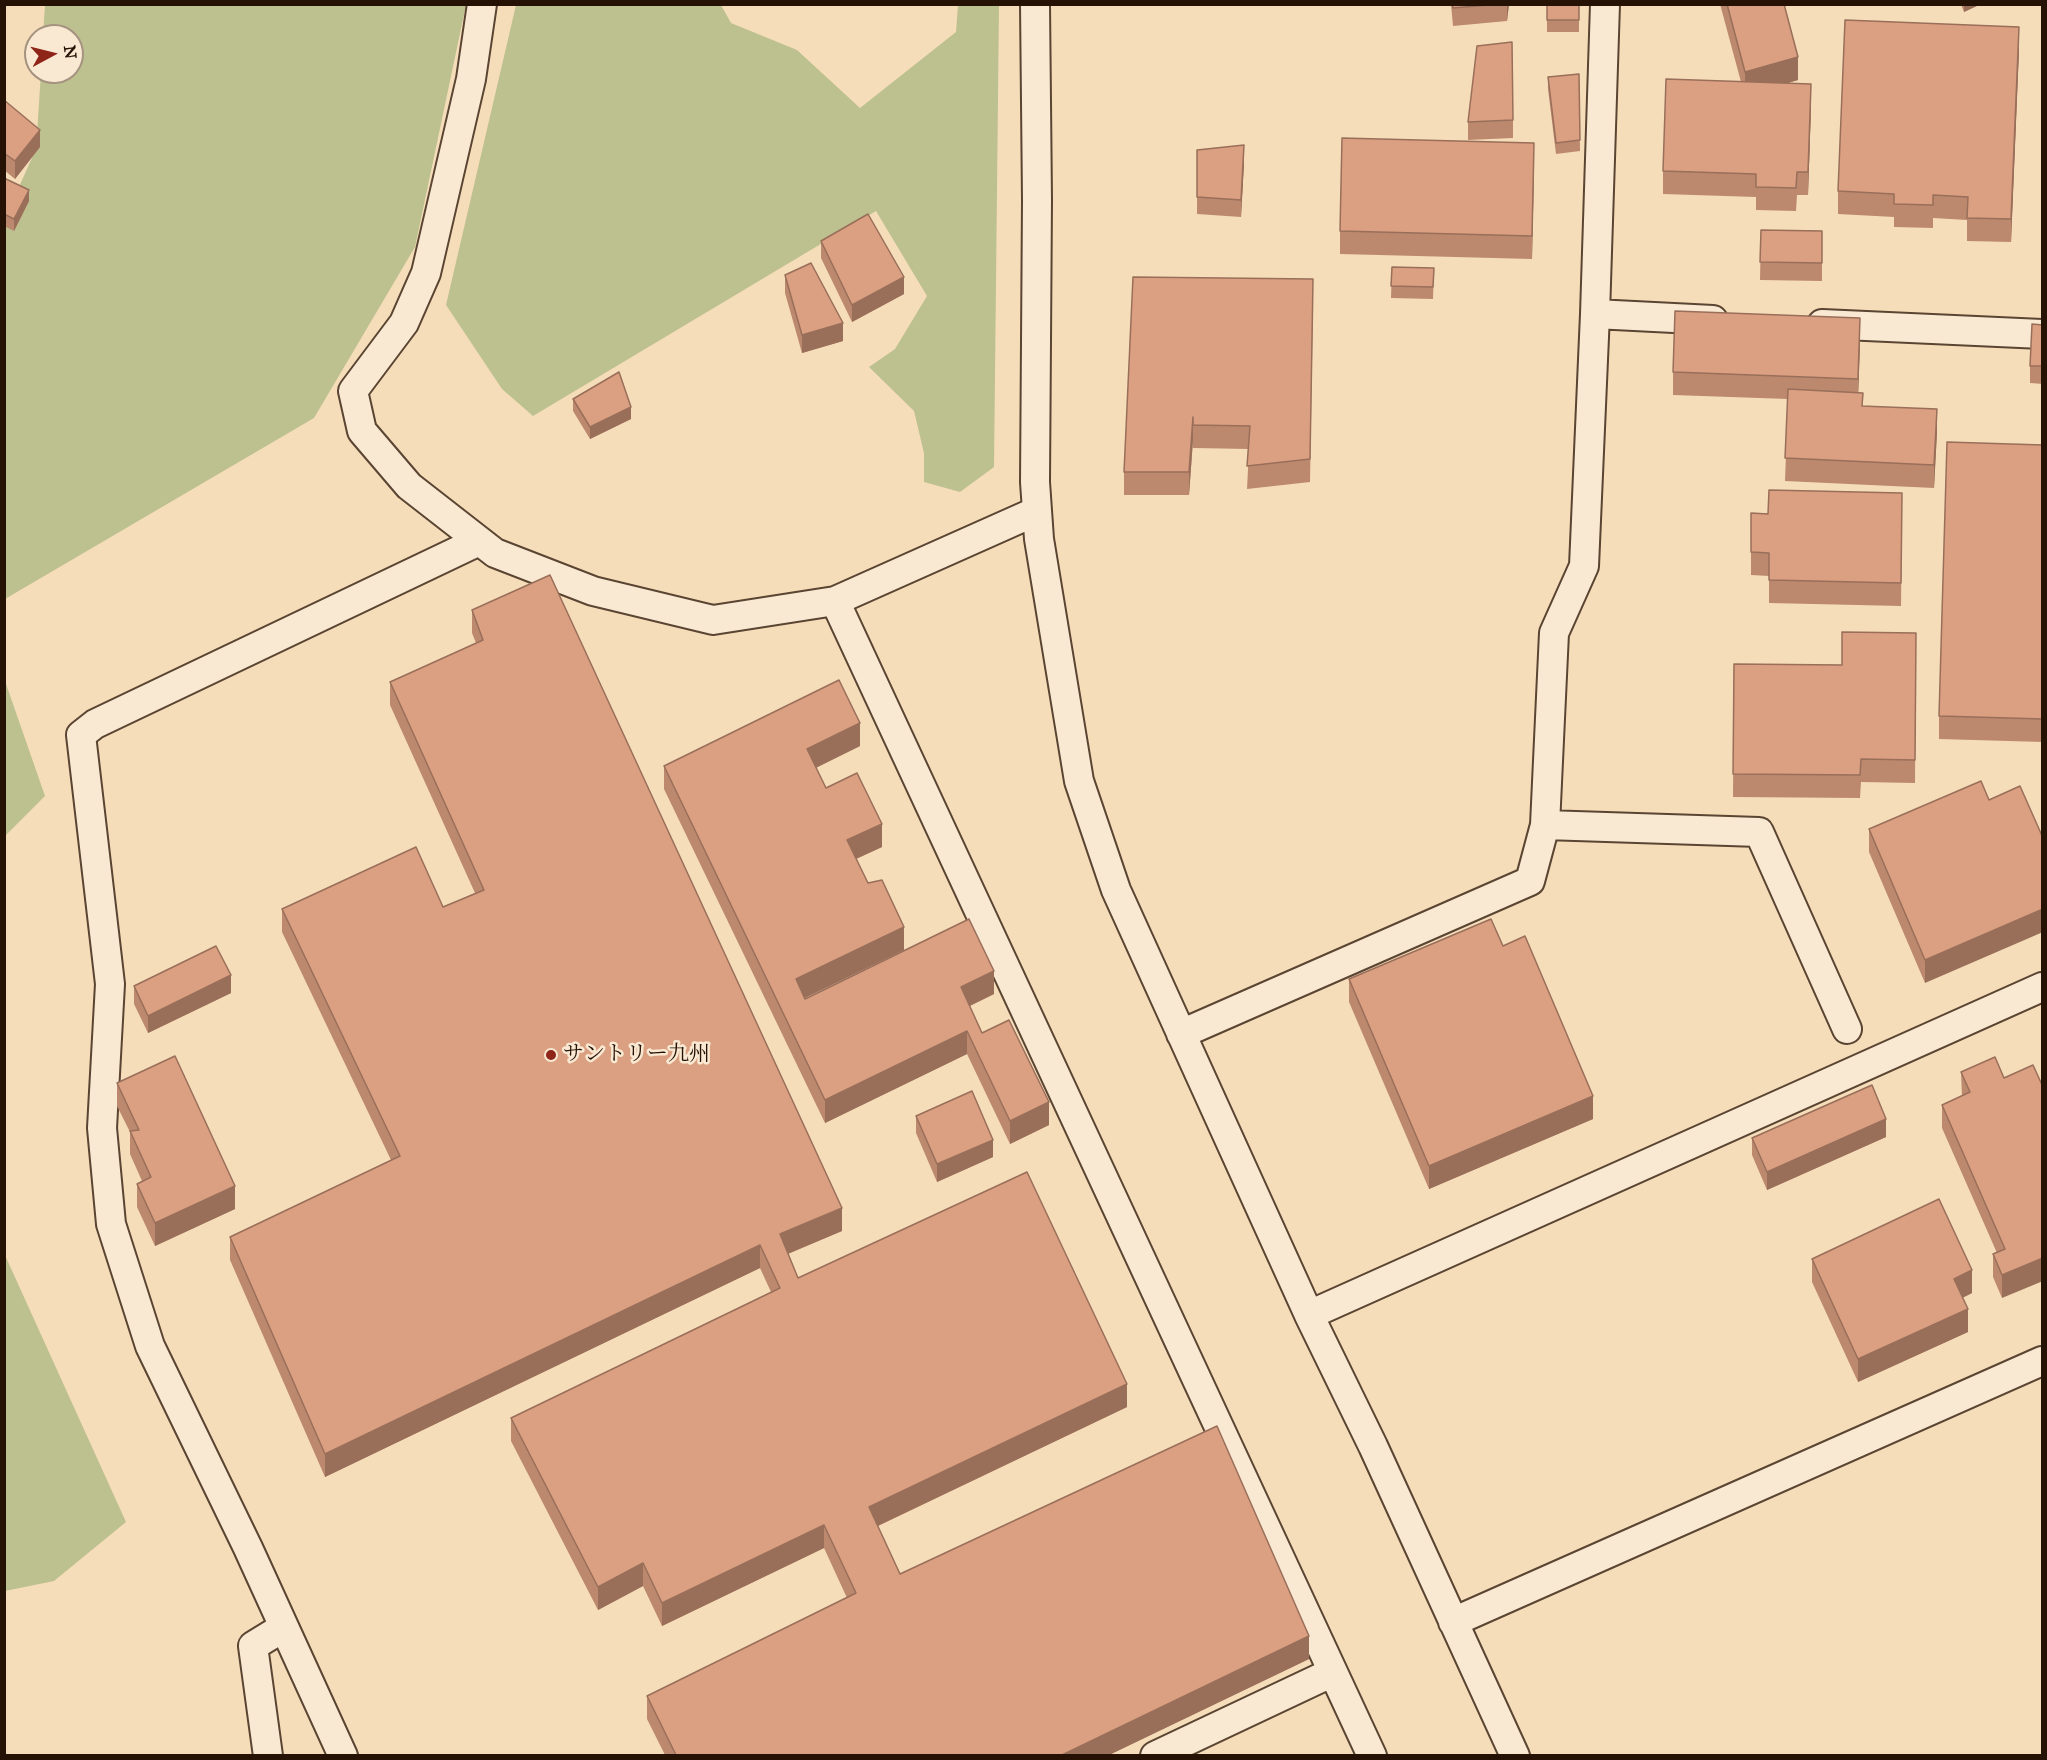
<!DOCTYPE html>
<html>
<head>
<meta charset="utf-8">
<style>
	body { margin:0 }
	#map { position:relative; width:2047px; height:1760px; overflow:hidden; background:#f6ddba; font-family:"IM FELL Great Primer",serif }
	canvas { display:block }
	.frame { position:absolute; inset:0; border:6px solid #261105; pointer-events:none }
	.north { position:absolute; left:24px; top:24px; width:60px; height:60px; box-sizing:border-box; background:#f9e9d2; border:2px solid #a59380; border-radius:50%; rotate:83deg; font-size:16px; font-weight:700; line-height:24px; text-align:center; color:#261105 }
	.north::after { content:''; display:block; margin:auto; width:21px; height:27px; background:#8f2418; clip-path:polygon(50% 0,100% 100%,50% 72%,0 100%) }
</style>
</head>
<body>
<div id="map">
<canvas width="2047" height="1760"></canvas>
<div class="frame"></div>
<div class="north">N</div>
</div>
<script>
const ctx = document.querySelector('canvas').getContext('2d');
ctx.lineJoin = 'round';
function fillPath(path, color) { ctx.fillStyle = color; ctx.fill(path, 'evenodd'); }
function stroke(path, color, width, dash) { ctx.strokeStyle = color; ctx.lineWidth = width; ctx.lineCap = dash ? 'butt' : 'round'; ctx.setLineDash(dash || []); ctx.stroke(path); }
function label(font, color, halo, rows, align = 'center') {
  ctx.font = font + ' "IM FELL Great Primer","Noto Serif JP",serif'; ctx.lineWidth = 5; ctx.setLineDash([]); ctx.textBaseline = 'middle'; ctx.strokeStyle = halo; ctx.fillStyle = color; for (const [text, x, y, turn = 0] of rows) {
    ctx.save(); ctx.translate(x, y); ctx.rotate((+turn || 0) * Math.PI / 180); ctx.textAlign = isNaN(turn) ? turn : align; if (halo) ctx.strokeText(text, 0, 0); ctx.fillText(text, 0, 0); ctx.restore();
  }
}
fillPath(new Path2D(`
	M 45,5 L 466,5 L 415,247 L 314,418 L 5,599 L 5,218 L 36,149 L 41,72 L 72,72 L 72,36 L 43,36 Z
	M 516,5 L 721,5 L 731,23 L 797,50 L 860,108 L 956,32 L 958,5 L 999,5 L 994,467 L 960,492 L 924,482 L 924,453 L 914,411 L 869,367 L 895,349 L 927,296 L 876,211 L 533,416 L 502,389 L 446,305 Z
	M 5,681 L 45,796 L 5,836 L 4,836 Z
	M 4,1253 L 126,1522 L 54,1581 L 5,1591 Z`), '#bdc08f');
const minor = new Path2D(`
	M 482,4 L 471,79 L 426,273 L 404,323 L 353,391 L 362,431 L 409,486 L 495,553 L 593,591 L 713,620 L 835,601 L 1037,511
	M 1035,4 L 1037,200 L 1035,482 L 1039,539 L 1079,781 L 1116,890 L 1309,1315 L 1373,1446 L 1515,1756
	M 1595,314 L 1713,320
	M 1822,324 L 2042,334
	M 835,601 L 1372,1756
	M 1545,825 L 1759,832 L 1847,1029
	M 1181,1034 L 1530,881 L 1545,825 L 1554,633 L 1584,566 L 1595,314 L 1605,4
	M 1309,1315 L 2042,987
	M 1453,1622 L 2042,1361
	M 268,1756 L 253,1646 L 284,1627
	M 343,1756 L 248,1548 L 150,1346 L 111,1224 L 102,1128 L 110,984 L 81,735 L 95,724 L 479,541
	M 1155,1756 L 1333,1672`);
stroke(minor, '#5a4432', 32);
stroke(minor, '#f9e9d2', 28);
fillPath(new Path2D(`
	M 1451,4 L 1509,4 L 1507,21 L 1453,26 Z
	M 1547,4 L 1579,4 L 1579,32 L 1547,32 Z
	M 1720,4 L 1784,4 L 1798,80 L 1788,83 L 1811,107 L 1808,195 L 1797,195 L 1796,211 L 1756,210 L 1756,197 L 1663,194 L 1663,171 L 1741,82 Z
	M 1961,4 L 1981,4 L 1964,12 Z
	M 2019,50 L 2011,242 L 1967,241 L 1967,220 L 1933,218 L 1933,228 L 1894,227 L 1894,217 L 1838,214 L 1838,191 Z
	M 1579,74 L 1580,151 L 1556,154 L 1548,89 L 1548,77 Z
	M 4,100 L 40,147 L 15,179 L 4,170 Z
	M 1513,120 L 1513,138 L 1468,140 L 1468,122 Z
	M 1197,150 L 1244,163 L 1241,217 L 1197,214 Z
	M 1534,166 L 1532,259 L 1340,254 L 1340,231 Z
	M 4,178 L 29,201 L 14,231 L 4,226 Z
	M 1761,230 L 1822,231 L 1822,281 L 1760,280 Z
	M 821,241 L 904,294 L 852,322 L 821,258 Z
	M 1392,267 L 1434,268 L 1433,299 L 1391,298 Z
	M 785,275 L 843,341 L 802,353 L 785,293 Z
	M 1313,302 L 1310,482 L 1247,489 L 1249,449 L 1193,448 L 1193,440 L 1189,495 L 1124,495 L 1124,472 Z
	M 2043,325 L 2043,384 L 2030,383 L 2030,366 Z
	M 1860,341 L 1858,393 L 1863,406 L 1937,432 L 1934,488 L 1785,481 L 1788,399 L 1673,395 L 1673,372 Z
	M 573,399 L 631,419 L 590,439 L 573,411 Z
	M 2043,445 L 2043,742 L 1939,739 L 1939,716 Z
	M 1751,513 L 1902,516 L 1901,606 L 1769,603 L 1769,576 L 1751,575 Z
	M 472,610 L 842,1231 L 788,1254 L 798,1278 L 1127,1407 L 878,1526 L 900,1574 L 1309,1659 L 1109,1755 L 665,1755 L 647,1719 L 647,1696 L 847,1598 L 824,1548 L 662,1626 L 643,1586 L 598,1610 L 511,1441 L 511,1418 L 771,1292 L 760,1268 L 325,1477 L 230,1260 L 230,1237 L 391,1160 L 282,932 L 282,909 L 443,907 L 475,893 L 390,705 L 390,682 L 476,643 L 472,633 Z
	M 1916,633 L 1915,783 L 1861,782 L 1860,798 L 1733,797 L 1734,664 L 1842,665 Z
	M 860,746 L 816,768 L 826,788 L 882,847 L 856,859 L 868,883 L 904,950 L 805,998 L 994,994 L 970,1006 L 982,1033 L 1049,1125 L 1010,1144 L 967,1054 L 825,1123 L 664,789 L 664,766 Z
	M 1989,800 L 1925,983 L 1869,852 L 1869,829 Z
	M 1503,946 L 1593,1119 L 1429,1189 L 1349,1002 L 1349,979 Z
	M 134,986 L 231,993 L 148,1033 L 134,1004 Z
	M 2033,1065 L 2002,1298 L 1993,1277 L 1993,1254 L 1997,1253 L 1942,1128 L 1942,1105 L 1962,1096 L 1961,1072 L 2004,1078 Z
	M 117,1083 L 235,1209 L 155,1246 L 137,1207 L 137,1184 L 142,1181 L 130,1154 L 130,1132 L 117,1106 Z
	M 916,1116 L 993,1157 L 937,1182 L 916,1133 Z
	M 1886,1137 L 1767,1190 L 1752,1155 L 1752,1138 Z
	M 1812,1259 L 1972,1293 L 1962,1298 L 1968,1332 L 1858,1382 L 1812,1282 Z`), '#bc896f');
fillPath(new Path2D(`
	M 1507,4 L 1509,4 L 1507,21 Z
	M 1964,4 L 1981,4 L 1964,12 Z
	M 2019,27 L 2019,50 L 2011,242 L 2011,219 Z
	M 1798,57 L 1798,80 L 1745,95 L 1745,72 Z
	M 1811,84 L 1811,107 L 1808,195 L 1808,172 Z
	M 40,130 L 40,147 L 15,179 L 15,161 Z
	M 1534,143 L 1534,166 L 1532,259 L 1532,236 Z
	M 1244,145 L 1244,163 L 1241,217 L 1241,200 Z
	M 29,190 L 29,201 L 14,231 L 14,219 Z
	M 904,277 L 904,294 L 852,322 L 852,305 Z
	M 1860,318 L 1860,341 L 1858,402 L 1858,379 Z
	M 843,323 L 843,341 L 802,353 L 802,335 Z
	M 631,407 L 631,419 L 590,439 L 590,427 Z
	M 1937,409 L 1937,432 L 1934,488 L 1934,465 Z
	M 1193,417 L 1193,440 L 1189,495 L 1189,472 Z
	M 860,723 L 860,746 L 807,772 L 807,749 Z
	M 882,824 L 882,847 L 847,863 L 847,840 Z
	M 2043,909 L 2043,932 L 1925,983 L 1925,960 Z
	M 904,927 L 904,950 L 796,1002 L 796,979 Z
	M 994,971 L 994,994 L 961,1010 L 961,987 Z
	M 231,975 L 231,993 L 148,1033 L 148,1016 Z
	M 967,1031 L 967,1054 L 825,1123 L 825,1100 Z
	M 1593,1096 L 1593,1119 L 1429,1189 L 1429,1166 Z
	M 1049,1102 L 1049,1125 L 1010,1144 L 1010,1121 Z
	M 1886,1119 L 1886,1137 L 1767,1190 L 1767,1172 Z
	M 993,1140 L 993,1157 L 937,1182 L 937,1164 Z
	M 235,1186 L 235,1209 L 155,1246 L 155,1223 Z
	M 842,1208 L 842,1231 L 780,1257 L 780,1234 Z
	M 760,1245 L 760,1268 L 325,1477 L 325,1454 Z
	M 2043,1258 L 2043,1281 L 2002,1298 L 2002,1275 Z
	M 1972,1270 L 1972,1293 L 1954,1302 L 1954,1279 Z
	M 1968,1309 L 1968,1332 L 1858,1382 L 1858,1359 Z
	M 1127,1384 L 1127,1407 L 869,1530 L 869,1507 Z
	M 824,1525 L 824,1548 L 662,1626 L 662,1603 Z
	M 643,1563 L 643,1586 L 598,1610 L 598,1587 Z
	M 1309,1636 L 1309,1659 L 1109,1755 L 1062,1755 Z`), '#996f5a');
const building = new Path2D(`
	M 1452,4 L 1500,4 L 1453,8 Z
	M 1547,4 L 1579,4 L 1579,20 L 1547,20 Z
	M 1727,4 L 1784,4 L 1798,57 L 1745,72 Z
	M 1845,20 L 2019,27 L 2011,219 L 1967,218 L 1968,197 L 1933,195 L 1933,205 L 1894,204 L 1894,194 L 1838,191 Z
	M 1512,42 L 1513,120 L 1468,122 L 1477,46 Z
	M 1579,74 L 1580,140 L 1556,143 L 1548,77 Z
	M 1666,79 L 1811,84 L 1808,172 L 1797,172 L 1796,188 L 1756,187 L 1756,174 L 1663,171 Z
	M 4,100 L 40,130 L 15,161 L 4,153 Z
	M 1342,138 L 1534,143 L 1532,236 L 1340,231 Z
	M 1244,145 L 1241,200 L 1197,197 L 1197,150 Z
	M 4,178 L 29,190 L 14,219 L 4,214 Z
	M 868,214 L 904,277 L 852,305 L 821,241 Z
	M 1761,230 L 1822,231 L 1822,263 L 1760,262 Z
	M 811,263 L 843,323 L 802,335 L 785,275 Z
	M 1392,267 L 1434,268 L 1433,287 L 1391,286 Z
	M 1133,277 L 1313,279 L 1310,459 L 1247,466 L 1250,426 L 1193,425 L 1193,417 L 1189,472 L 1124,472 Z
	M 1675,311 L 1860,318 L 1858,379 L 1673,372 Z
	M 2032,324 L 2043,325 L 2043,366 L 2030,366 Z
	M 619,372 L 631,407 L 590,427 L 573,399 Z
	M 1788,389 L 1863,393 L 1862,406 L 1937,409 L 1934,465 L 1785,458 Z
	M 1947,442 L 2043,445 L 2043,719 L 1939,716 Z
	M 1769,490 L 1902,493 L 1901,583 L 1769,580 L 1769,553 L 1751,552 L 1751,513 L 1768,514 Z
	M 550,575 L 842,1208 L 780,1234 L 798,1278 L 1027,1172 L 1127,1384 L 869,1507 L 900,1574 L 1217,1426 L 1309,1636 L 1062,1755 L 676,1755 L 647,1696 L 856,1593 L 824,1525 L 662,1603 L 643,1563 L 598,1587 L 511,1418 L 780,1288 L 760,1245 L 325,1454 L 230,1237 L 400,1156 L 282,909 L 416,847 L 443,907 L 484,890 L 390,682 L 483,640 L 472,610 Z
	M 1842,632 L 1916,633 L 1915,760 L 1861,759 L 1860,775 L 1733,774 L 1734,664 L 1842,665 Z
	M 839,680 L 860,723 L 807,749 L 826,788 L 857,773 L 882,824 L 847,840 L 868,883 L 882,880 L 904,927 L 796,979 L 805,999 L 969,919 L 994,971 L 961,987 L 982,1033 L 1009,1020 L 1049,1102 L 1010,1121 L 967,1031 L 825,1100 L 664,766 Z
	M 1981,781 L 1989,800 L 2020,786 L 2043,838 L 2043,909 L 1925,960 L 1869,829 Z
	M 1491,919 L 1503,946 L 1525,936 L 1593,1096 L 1429,1166 L 1349,979 Z
	M 216,946 L 231,975 L 148,1016 L 134,986 Z
	M 175,1056 L 235,1186 L 155,1223 L 137,1184 L 151,1177 L 130,1131 L 139,1130 L 117,1083 Z
	M 1995,1057 L 2004,1078 L 2033,1065 L 2043,1087 L 2043,1258 L 2002,1275 L 1993,1254 L 2005,1249 L 1942,1105 L 1970,1092 L 1961,1072 Z
	M 1872,1085 L 1886,1119 L 1767,1172 L 1752,1138 Z
	M 972,1091 L 993,1140 L 937,1164 L 916,1116 Z
	M 1939,1199 L 1972,1270 L 1954,1279 L 1968,1309 L 1858,1359 L 1812,1259 Z`);
fillPath(building, '#db9f81');
stroke(building, '#996f5a', 1.5);
for (const [x, y, r, color] of [
	[551,1055,6,"#8f2418"]
]) { const dot = new Path2D(); dot.arc(x, y, r, 0, 2 * Math.PI); ctx.fillStyle = color; ctx.fill(dot); stroke(dot, '#f9e9d2', 2); }
label('21px', '#261105', '#f9e9d2', [
	["サントリー九州",563,1055]
], 'left');
</script>
</body>
</html>
